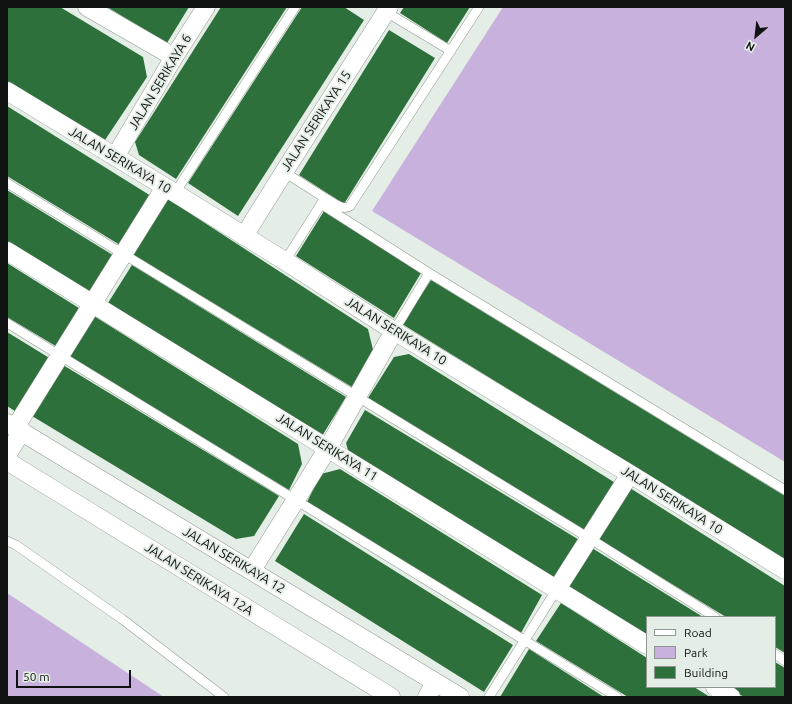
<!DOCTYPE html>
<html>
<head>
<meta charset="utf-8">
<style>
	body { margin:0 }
	#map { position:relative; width:792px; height:704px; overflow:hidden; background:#e5eee6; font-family:Ubuntu,sans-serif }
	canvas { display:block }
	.frame { position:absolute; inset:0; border:8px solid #101311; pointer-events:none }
	.legend { position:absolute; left:646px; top:616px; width:130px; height:72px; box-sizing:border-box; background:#e5eee6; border:1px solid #909691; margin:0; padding:5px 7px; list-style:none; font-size:12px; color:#101311 }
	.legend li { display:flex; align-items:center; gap:8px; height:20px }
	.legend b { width:20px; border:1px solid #909691 }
	.north { position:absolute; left:736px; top:16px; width:40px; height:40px; -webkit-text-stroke:3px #e5eee6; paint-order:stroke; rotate:208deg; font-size:11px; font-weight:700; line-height:16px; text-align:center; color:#101311 }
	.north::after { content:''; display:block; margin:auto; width:14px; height:18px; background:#101311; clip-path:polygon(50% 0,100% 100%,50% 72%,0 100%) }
	.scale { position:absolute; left:16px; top:670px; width:115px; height:18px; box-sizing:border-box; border:2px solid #101311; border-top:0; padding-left:5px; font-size:12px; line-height:14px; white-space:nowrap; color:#101311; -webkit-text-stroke:3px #e5eee6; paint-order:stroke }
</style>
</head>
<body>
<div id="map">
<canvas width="792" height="704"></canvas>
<div class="frame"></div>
<ul class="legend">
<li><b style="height:5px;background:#fff"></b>Road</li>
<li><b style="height:11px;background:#c8b2dd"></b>Park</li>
<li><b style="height:11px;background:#2e703b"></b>Building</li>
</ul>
<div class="north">N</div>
<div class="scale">50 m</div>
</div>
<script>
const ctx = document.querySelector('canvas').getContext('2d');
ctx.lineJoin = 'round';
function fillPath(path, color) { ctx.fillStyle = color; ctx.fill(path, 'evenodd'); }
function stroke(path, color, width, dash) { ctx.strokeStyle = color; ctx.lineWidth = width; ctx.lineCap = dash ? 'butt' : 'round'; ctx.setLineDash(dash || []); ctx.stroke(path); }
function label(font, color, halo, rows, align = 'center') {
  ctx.font = font + ' Ubuntu,sans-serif'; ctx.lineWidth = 4; ctx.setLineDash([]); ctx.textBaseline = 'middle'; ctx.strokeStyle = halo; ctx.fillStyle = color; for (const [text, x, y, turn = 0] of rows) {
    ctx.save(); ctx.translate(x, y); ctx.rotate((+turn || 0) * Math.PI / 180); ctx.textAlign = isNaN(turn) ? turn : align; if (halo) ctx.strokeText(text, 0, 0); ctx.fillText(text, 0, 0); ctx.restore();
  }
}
fillPath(new Path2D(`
	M 503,7 L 785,7 L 785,462 L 372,211 Z
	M 7,593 L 164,697 L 7,697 Z`), '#c8b2dd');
fillPath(new Path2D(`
	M 7,7 L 60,7 L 143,57 L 147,77 L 103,143 L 7,84 Z
	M 107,7 L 189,7 L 167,43 Z
	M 221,7 L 287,7 L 176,179 L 139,155 L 135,142 Z
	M 302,7 L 344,7 L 364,20 L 238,216 L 188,183 Z
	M 404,7 L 470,7 L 447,43 L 400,13 Z
	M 389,30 L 435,58 L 344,204 L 299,175 Z
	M 7,106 L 151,196 L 120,245 L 7,176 Z
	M 7,190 L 116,257 L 91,297 L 7,244 Z
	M 168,199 L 368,329 L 373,350 L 352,387 L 132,254 Z
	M 324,211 L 421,273 L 394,318 L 296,256 Z
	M 7,263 L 82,310 L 59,348 L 7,317 Z
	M 132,265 L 346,397 L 322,436 L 108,303 Z
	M 431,280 L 785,496 L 785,559 L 402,324 Z
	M 94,316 L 298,444 L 302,464 L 289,490 L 67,355 Z
	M 7,332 L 51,359 L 18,413 L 7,406 Z
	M 409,354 L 617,484 L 586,531 L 368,398 L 394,357 Z
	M 63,365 L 279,496 L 254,536 L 236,539 L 32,416 Z
	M 365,410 L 581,541 L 557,581 L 349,454 L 346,443 Z
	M 340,469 L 542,595 L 521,633 L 307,502 L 321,474 Z
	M 630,488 L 785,586 L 785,653 L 775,647 L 775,617 L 726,617 L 598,539 Z
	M 304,514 L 513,645 L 484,692 L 275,561 Z
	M 592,548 L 703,617 L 647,617 L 647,637 L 567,587 Z
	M 561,603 L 647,658 L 647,687 L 694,687 L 710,697 L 628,697 L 536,641 Z
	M 529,649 L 604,697 L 500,697 Z
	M 775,662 L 785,668 L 785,697 L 744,697 L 728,687 L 775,687 Z`), '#2e703b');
const service = new Path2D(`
	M 386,12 L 451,51
	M 284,172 L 325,198
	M 7,183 L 589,538 L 715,617
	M 175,193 L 295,7
	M 321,204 L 429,273 L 785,490
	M 285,261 L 325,198 C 333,202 342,211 350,206 L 479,7
	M 7,323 L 617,697
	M 394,331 L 429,273
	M 7,541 L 16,545 L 122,619 L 224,697
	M 775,654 L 785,661
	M 489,697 L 557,589`);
const minor = new Path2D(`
	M 87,7 L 174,57
	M 7,91 L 175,193 L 285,261 L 394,331 L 630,474 L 785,570
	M 115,157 L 174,57 L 206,7
	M 244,236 L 284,172 L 389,7
	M 7,251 L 647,645
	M 7,423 L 460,697
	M 15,428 L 165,187
	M 7,455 L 22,431
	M 7,461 L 391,697
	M 252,570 L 328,448 L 394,331
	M 557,589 L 630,474
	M 715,687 L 731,697
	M 427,697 L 435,682`);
stroke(service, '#929a93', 10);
stroke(minor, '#929a93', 19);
stroke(service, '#fff', 9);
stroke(minor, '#fff', 18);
label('13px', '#101311', '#e5eee6', [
	["JALAN SERIKAYA 6",160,82,-59],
	["JALAN SERIKAYA 15",316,121,-57],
	["JALAN SERIKAYA 10",120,160,31],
	["JALAN SERIKAYA 10",396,331,32],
	["JALAN SERIKAYA 11",327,447,32],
	["JALAN SERIKAYA 10",672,500,32],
	["JALAN SERIKAYA 12",234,560,31],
	["JALAN SERIKAYA 12A",199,579,32]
]);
</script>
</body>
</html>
